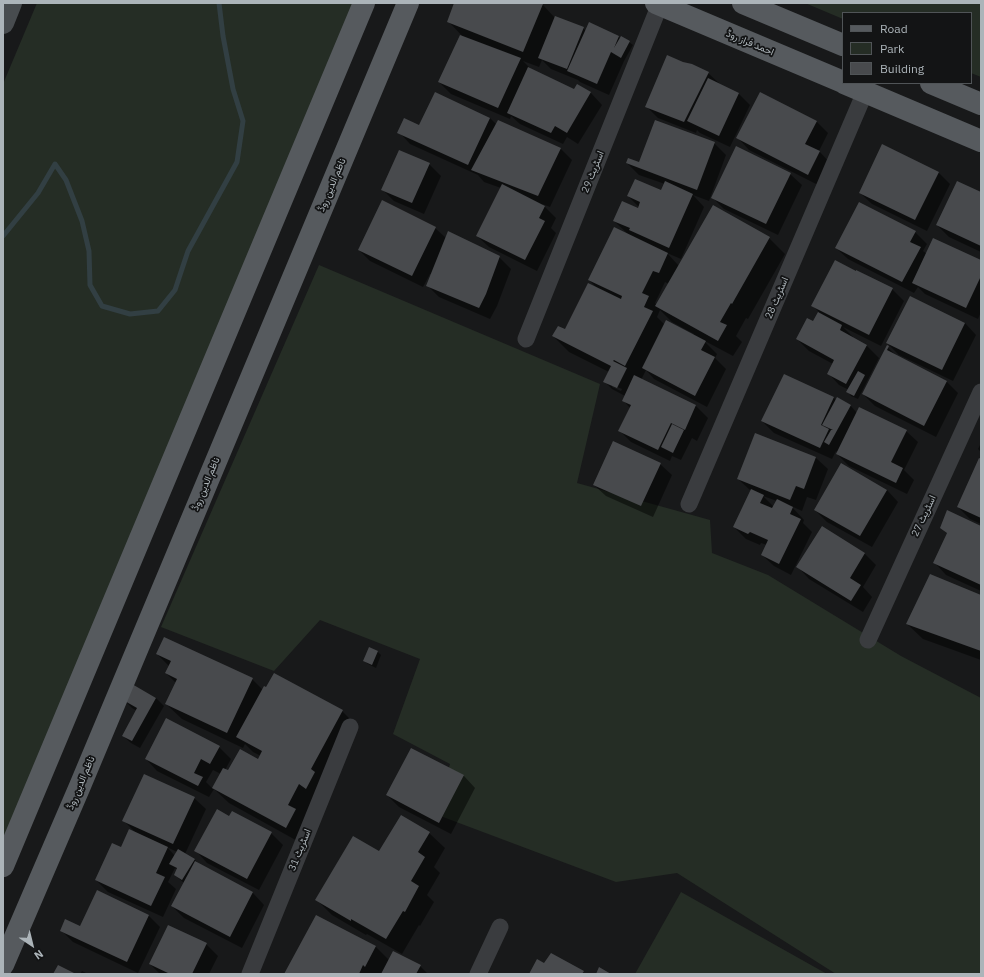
<!DOCTYPE html>
<html>
<head>
<meta charset="utf-8">
<style>
	body { margin:0 }
	#map { position:relative; width:984px; height:977px; overflow:hidden; background:#18191a; font-family:"IBM Plex Sans",sans-serif }
	canvas { display:block }
	.frame { position:absolute; inset:0; border:4px solid #acb4b9; pointer-events:none }
	.legend { position:absolute; left:842px; top:12px; width:130px; height:72px; box-sizing:border-box; background:#131415; border:1px solid #505457; margin:0; padding:5px 7px; list-style:none; font-size:12px; color:#acb4b9 }
	.legend li { display:flex; align-items:center; gap:8px; height:20px }
	.legend b { width:20px; border:1px solid #505457 }
	.north { position:absolute; left:12px; top:925px; width:40px; height:40px; -webkit-text-stroke:3px #131415; paint-order:stroke; rotate:145deg; font-size:11px; font-weight:700; line-height:16px; text-align:center; color:#acb4b9 }
	.north::after { content:''; display:block; margin:auto; width:14px; height:18px; background:#acb4b9; clip-path:polygon(50% 0,100% 100%,50% 72%,0 100%) }
</style>
</head>
<body>
<div id="map">
<canvas width="984" height="977"></canvas>
<div class="frame"></div>
<ul class="legend">
<li><b style="height:5px;background:#565a5e"></b>Road</li>
<li><b style="height:11px;background:#252d25"></b>Park</li>
<li><b style="height:11px;background:#484a4d"></b>Building</li>
</ul>
<div class="north">N</div>
</div>
<script>
const ctx = document.querySelector('canvas').getContext('2d');
ctx.lineJoin = 'round';
function fillPath(path, color) { ctx.fillStyle = color; ctx.fill(path, 'evenodd'); }
function stroke(path, color, width, dash) { ctx.strokeStyle = color; ctx.lineWidth = width; ctx.lineCap = dash ? 'butt' : 'round'; ctx.setLineDash(dash || []); ctx.stroke(path); }
function label(font, color, halo, rows, align = 'center') {
  ctx.font = font + ' "IBM Plex Sans",Vazirmatn,sans-serif'; ctx.lineWidth = 3.5; ctx.setLineDash([]); ctx.textBaseline = 'middle'; ctx.strokeStyle = halo; ctx.fillStyle = color; for (const [text, x, y, turn = 0] of rows) {
    ctx.save(); ctx.translate(x, y); ctx.rotate((+turn || 0) * Math.PI / 180); ctx.textAlign = isNaN(turn) ? turn : align; if (halo) ctx.strokeText(text, 0, 0); ctx.fillText(text, 0, 0); ctx.restore();
  }
}
fillPath(new Path2D(`
	M 37,3 L 354,3 L 3,843 L 3,84 Z
	M 805,3 L 981,3 L 981,77 L 971,73 L 971,13 L 843,13 L 843,19 Z
	M 319,265 L 600,384 L 577,483 L 710,520 L 712,553 L 768,575 L 901,656 L 981,698 L 981,974 L 836,974 L 677,873 L 616,882 L 435,814 L 450,764 L 393,734 L 420,659 L 320,620 L 274,671 L 161,627 Z
	M 681,892 L 827,974 L 635,974 Z`), '#252d25');
fillPath(new Path2D(`
	M 455,3 L 538,3 L 543,5 L 555,18 L 583,28 L 586,31 L 618,37 L 620,38 L 629,42 L 633,45 L 624,61 L 609,95 L 580,82 L 578,80 L 551,69 L 542,60 L 539,67 L 523,61 L 532,70 L 575,90 L 578,85 L 591,93 L 602,105 L 578,144 L 567,137 L 563,144 L 520,124 L 511,116 L 510,119 L 451,94 L 439,82 L 465,39 L 448,21 Z
	M 708,73 L 720,84 L 739,94 L 750,105 L 730,147 L 700,133 L 697,130 L 696,133 L 658,118 L 646,106 Z
	M 490,118 L 497,125 L 561,149 L 572,160 L 550,207 L 542,204 L 556,218 L 551,228 L 556,233 L 537,271 L 489,247 L 477,236 L 501,188 L 484,182 L 478,175 L 410,144 L 399,132 L 420,126 Z
	M 817,122 L 828,133 L 819,151 L 831,164 L 820,186 L 749,150 L 738,138 Z
	M 714,143 L 726,155 L 709,201 L 693,195 L 704,207 L 681,259 L 667,253 L 679,266 L 769,238 L 785,254 L 748,319 L 746,318 L 736,336 L 742,342 L 733,356 L 703,340 L 717,354 L 715,358 L 726,369 L 707,407 L 654,379 L 646,370 L 641,380 L 696,406 L 708,418 L 697,441 L 692,438 L 681,460 L 672,456 L 670,461 L 631,442 L 619,430 L 630,408 L 623,400 L 625,396 L 612,389 L 604,381 L 609,372 L 569,352 L 553,336 L 565,331 L 598,289 L 589,280 L 629,235 L 614,221 L 638,210 L 639,207 L 628,196 L 661,192 L 665,184 L 639,175 L 627,163 L 640,163 ZM 665,282 L 669,284 L 657,305 L 655,303 ZM 660,310 L 672,322 L 694,334 L 693,335 L 665,325 L 657,317 ZM 612,385 L 622,389 L 621,391 L 612,387 Z
	M 429,164 L 441,176 L 424,214 L 394,201 L 383,190 Z
	M 938,172 L 950,184 L 927,231 L 872,204 L 860,193 Z
	M 790,174 L 802,185 L 778,235 L 724,209 L 713,198 Z
	M 981,193 L 981,252 L 949,237 L 937,225 Z
	M 435,228 L 446,238 L 499,257 L 511,269 L 497,306 L 490,319 L 439,297 L 427,285 L 432,274 L 430,274 L 423,287 L 370,261 L 359,250 Z
	M 915,232 L 927,244 L 923,251 L 927,254 L 981,261 L 981,312 L 978,319 L 925,294 L 918,287 L 914,293 L 848,259 L 836,248 Z
	M 892,289 L 904,301 L 881,346 L 843,327 L 853,337 L 853,339 L 867,346 L 879,358 L 858,399 L 851,396 L 848,392 L 849,390 L 839,385 L 828,373 L 833,364 L 809,351 L 797,339 L 814,322 L 819,312 L 813,306 Z
	M 965,323 L 976,335 L 953,381 L 899,355 L 887,343 Z
	M 887,347 L 898,357 L 947,382 L 958,393 L 936,437 L 875,406 L 863,394 Z
	M 784,375 L 834,398 L 836,400 L 850,405 L 857,413 L 906,431 L 918,442 L 904,470 L 914,480 L 907,494 L 849,466 L 837,454 L 838,453 L 836,451 L 832,459 L 774,433 L 762,421 Z
	M 755,434 L 816,458 L 828,469 L 816,500 L 807,497 L 802,511 L 791,506 L 804,520 L 803,523 L 812,532 L 791,575 L 774,566 L 762,555 L 767,545 L 761,543 L 760,545 L 746,539 L 734,527 L 751,491 L 738,479 ZM 763,496 L 777,501 L 774,507 Z
	M 981,443 L 981,452 L 978,449 Z
	M 981,460 L 981,524 L 970,519 L 958,507 Z
	M 660,464 L 672,475 L 653,517 L 606,496 L 594,485 Z
	M 887,490 L 898,502 L 872,547 L 827,522 L 815,510 Z
	M 941,527 L 981,527 L 981,591 L 946,575 L 935,563 L 947,533 Z
	M 822,528 L 865,554 L 876,565 L 863,587 L 872,597 L 863,612 L 809,579 L 798,567 Z
	M 981,596 L 981,660 L 923,639 L 907,624 Z
	M 370,648 L 378,652 L 381,655 L 376,668 L 368,664 L 364,661 Z
	M 157,654 L 252,679 L 263,690 L 342,711 L 358,727 L 301,843 L 229,803 L 214,789 L 209,797 L 157,771 L 146,759 L 219,747 L 231,759 L 225,770 L 229,772 L 258,760 L 261,756 L 253,752 L 245,744 L 243,748 L 182,719 L 166,704 L 176,683 L 166,673 L 169,666 ZM 213,770 L 221,774 L 213,789 L 206,782 Z
	M 133,685 L 156,698 L 164,706 L 140,748 L 131,743 L 123,736 L 137,711 L 132,708 L 124,700 Z
	M 411,749 L 464,776 L 475,788 L 451,834 L 399,807 L 387,795 Z
	M 194,798 L 206,809 L 185,854 L 194,859 L 201,866 L 253,893 L 264,905 L 242,948 L 184,918 L 172,906 L 184,883 L 175,875 L 177,870 L 175,868 L 168,882 L 176,889 L 163,917 L 108,892 L 96,880 L 121,848 L 136,833 L 123,820 ZM 167,847 L 177,852 L 175,856 Z
	M 230,817 L 271,833 L 283,845 L 259,890 L 207,863 L 196,851 Z
	M 429,833 L 445,848 L 434,867 L 440,873 L 427,895 L 434,902 L 420,926 L 419,925 L 402,954 L 367,934 L 366,935 L 332,915 L 317,900 L 380,853 Z
	M 97,891 L 149,916 L 160,927 L 138,973 L 73,942 L 61,930 L 80,927 Z
	M 316,916 L 376,947 L 389,960 L 420,966 L 428,974 L 286,974 Z
	M 206,944 L 218,956 L 209,974 L 160,974 L 150,964 Z
	M 82,971 L 88,974 L 80,974 Z`), '#0007');
stroke(new Path2D(`
	M 3,236 L 38,193 L 55,164 L 66,180 L 82,221 L 89,251 L 90,285 L 102,306 L 130,314 L 158,311 L 175,290 L 188,251 L 237,162 L 243,121 L 233,89 L 223,36 L 219,3`), '#323f43', 5);
fillPath(new Path2D(`
	M 454,3 L 540,3 L 543,4 L 523,52 L 447,22 Z
	M 555,16 L 584,27 L 567,69 L 538,58 Z
	M 589,22 L 619,36 L 614,48 L 621,36 L 630,41 L 621,58 L 611,52 L 597,84 L 567,71 Z
	M 460,35 L 521,58 L 498,108 L 438,82 Z
	M 667,55 L 683,62 L 692,64 L 709,72 L 684,122 L 645,107 Z
	M 528,67 L 574,89 L 577,84 L 591,92 L 567,133 L 555,126 L 551,133 L 507,113 Z
	M 708,78 L 739,93 L 719,136 L 687,121 Z
	M 435,92 L 490,118 L 468,165 L 397,133 L 404,118 L 419,125 Z
	M 760,92 L 817,121 L 805,144 L 820,151 L 808,175 L 736,138 Z
	M 498,120 L 561,148 L 538,196 L 471,170 Z
	M 655,120 L 715,142 L 697,190 L 626,163 L 628,158 L 639,162 Z
	M 882,144 L 939,172 L 915,220 L 859,193 Z
	M 736,146 L 791,173 L 766,224 L 711,198 Z
	M 399,150 L 430,163 L 412,203 L 381,190 Z
	M 635,179 L 661,190 L 665,181 L 693,194 L 669,248 L 629,230 L 630,228 L 613,221 L 622,201 L 638,208 L 640,202 L 627,196 Z
	M 957,181 L 981,192 L 981,246 L 936,225 Z
	M 502,184 L 545,206 L 539,218 L 545,221 L 525,260 L 476,236 Z
	M 382,200 L 436,227 L 412,276 L 358,250 Z
	M 859,202 L 916,231 L 910,242 L 921,247 L 902,282 L 835,248 Z
	M 713,205 L 770,237 L 732,304 L 731,303 L 720,322 L 727,325 L 718,341 L 655,306 Z
	M 614,227 L 668,253 L 659,273 L 653,271 L 642,293 L 649,296 L 644,307 L 653,311 L 625,366 L 614,360 L 613,361 L 627,368 L 617,388 L 603,382 L 611,366 L 552,336 L 558,326 L 565,329 L 588,283 L 621,299 L 622,296 L 588,280 Z
	M 448,231 L 500,256 L 486,294 L 479,308 L 426,286 Z
	M 933,238 L 981,260 L 981,276 L 966,308 L 912,283 Z
	M 835,260 L 856,271 L 856,270 L 893,288 L 869,335 L 811,306 Z
	M 910,296 L 965,323 L 942,370 L 886,343 Z
	M 818,312 L 842,325 L 840,330 L 867,345 L 846,384 L 827,374 L 834,360 L 796,339 L 807,318 L 813,321 Z
	M 666,320 L 706,341 L 701,350 L 715,357 L 695,396 L 642,368 Z
	M 887,345 L 889,346 L 887,350 L 947,381 L 924,426 L 862,394 Z
	M 858,371 L 865,375 L 854,396 L 846,392 Z
	M 784,374 L 834,397 L 821,425 L 829,429 L 820,448 L 761,421 Z
	M 634,375 L 696,405 L 685,430 L 671,423 L 658,450 L 618,431 L 631,405 L 622,401 Z
	M 837,397 L 851,405 L 829,445 L 824,442 L 831,430 L 833,430 L 822,425 Z
	M 859,407 L 907,430 L 891,462 L 903,468 L 896,483 L 836,454 Z
	M 672,424 L 684,430 L 673,453 L 661,447 Z
	M 755,433 L 816,457 L 804,489 L 796,486 L 790,500 L 737,479 Z
	M 613,441 L 661,463 L 641,506 L 593,485 Z
	M 979,458 L 981,459 L 981,518 L 957,507 Z
	M 841,463 L 887,490 L 860,536 L 814,510 Z
	M 751,489 L 764,495 L 760,503 L 772,508 L 777,499 L 793,507 L 790,514 L 801,519 L 779,564 L 761,555 L 768,540 L 750,532 L 748,534 L 733,527 Z
	M 947,510 L 981,526 L 981,585 L 933,563 L 947,533 L 940,528 Z
	M 822,526 L 865,553 L 850,578 L 861,585 L 851,601 L 796,567 Z
	M 930,574 L 981,595 L 981,651 L 906,624 Z
	M 164,637 L 253,678 L 227,733 L 165,704 L 177,679 L 165,673 L 171,661 L 156,654 Z
	M 369,647 L 378,651 L 372,665 L 363,661 Z
	M 274,673 L 343,710 L 311,769 L 315,772 L 306,789 L 299,784 L 288,805 L 296,809 L 286,828 L 212,788 L 223,768 L 228,770 L 240,749 L 258,759 L 262,751 L 236,737 L 264,686 L 266,687 Z
	M 132,684 L 156,698 L 132,741 L 122,736 L 137,708 L 123,700 Z
	M 166,718 L 220,746 L 210,764 L 201,759 L 194,773 L 203,777 L 198,786 L 145,759 Z
	M 411,748 L 464,775 L 439,823 L 386,795 Z
	M 144,774 L 195,797 L 173,844 L 122,821 Z
	M 217,809 L 229,816 L 232,811 L 272,832 L 247,879 L 194,851 Z
	M 401,815 L 430,832 L 418,852 L 425,857 L 411,881 L 419,886 L 405,912 L 403,911 L 386,939 L 351,919 L 351,921 L 315,900 L 353,836 L 379,851 Z
	M 129,829 L 168,847 L 156,873 L 165,877 L 151,906 L 95,880 L 112,843 L 121,847 Z
	M 178,849 L 195,859 L 182,880 L 174,875 L 177,868 L 169,864 Z
	M 195,861 L 253,892 L 230,937 L 171,906 Z
	M 97,890 L 149,915 L 127,962 L 60,931 L 65,919 L 80,926 Z
	M 316,915 L 376,946 L 365,967 L 363,965 L 359,974 L 284,974 Z
	M 168,925 L 207,943 L 192,974 L 170,974 L 149,964 Z
	M 393,951 L 421,965 L 416,974 L 381,974 Z
	M 551,953 L 584,971 L 582,974 L 529,974 L 537,959 L 544,963 Z
	M 58,965 L 76,974 L 53,974 Z
	M 599,967 L 611,974 L 596,974 Z`), '#484a4d');
stroke(new Path2D(`
	M 526,339 L 660,4
	M 689,504 L 865,92
	M 868,640 L 981,392
	M 250,974 L 350,727
	M 478,974 L 500,927`), '#3a3c3f', 17);
stroke(new Path2D(`
	M 3,23 L 11,3`), '#484c4f', 22);
stroke(new Path2D(`
	M 656,3 L 843,82
	M 743,3 L 843,45
	M 844,83 L 981,141
	M 931,83 L 981,104
	M 3,866 L 364,3
	M 3,965 L 80,786 L 408,3`), '#565a5e', 22);
label('10px', '#acb4b9', '#131415', [
	["احمد فراز روڈ",750,43,23],
	["اسٹریٹ 29",593,172,-68],
	["ناظم الدین روڈ",332,185,-67],
	["اسٹریٹ 28",777,298,-67],
	["ناظم الدین روڈ",206,484,-67],
	["اسٹریٹ 27",924,516,-65],
	["ناظم الدین روڈ",81,783,-67],
	["اسٹریٹ 31",300,850,-68]
]);
</script>
</body>
</html>
